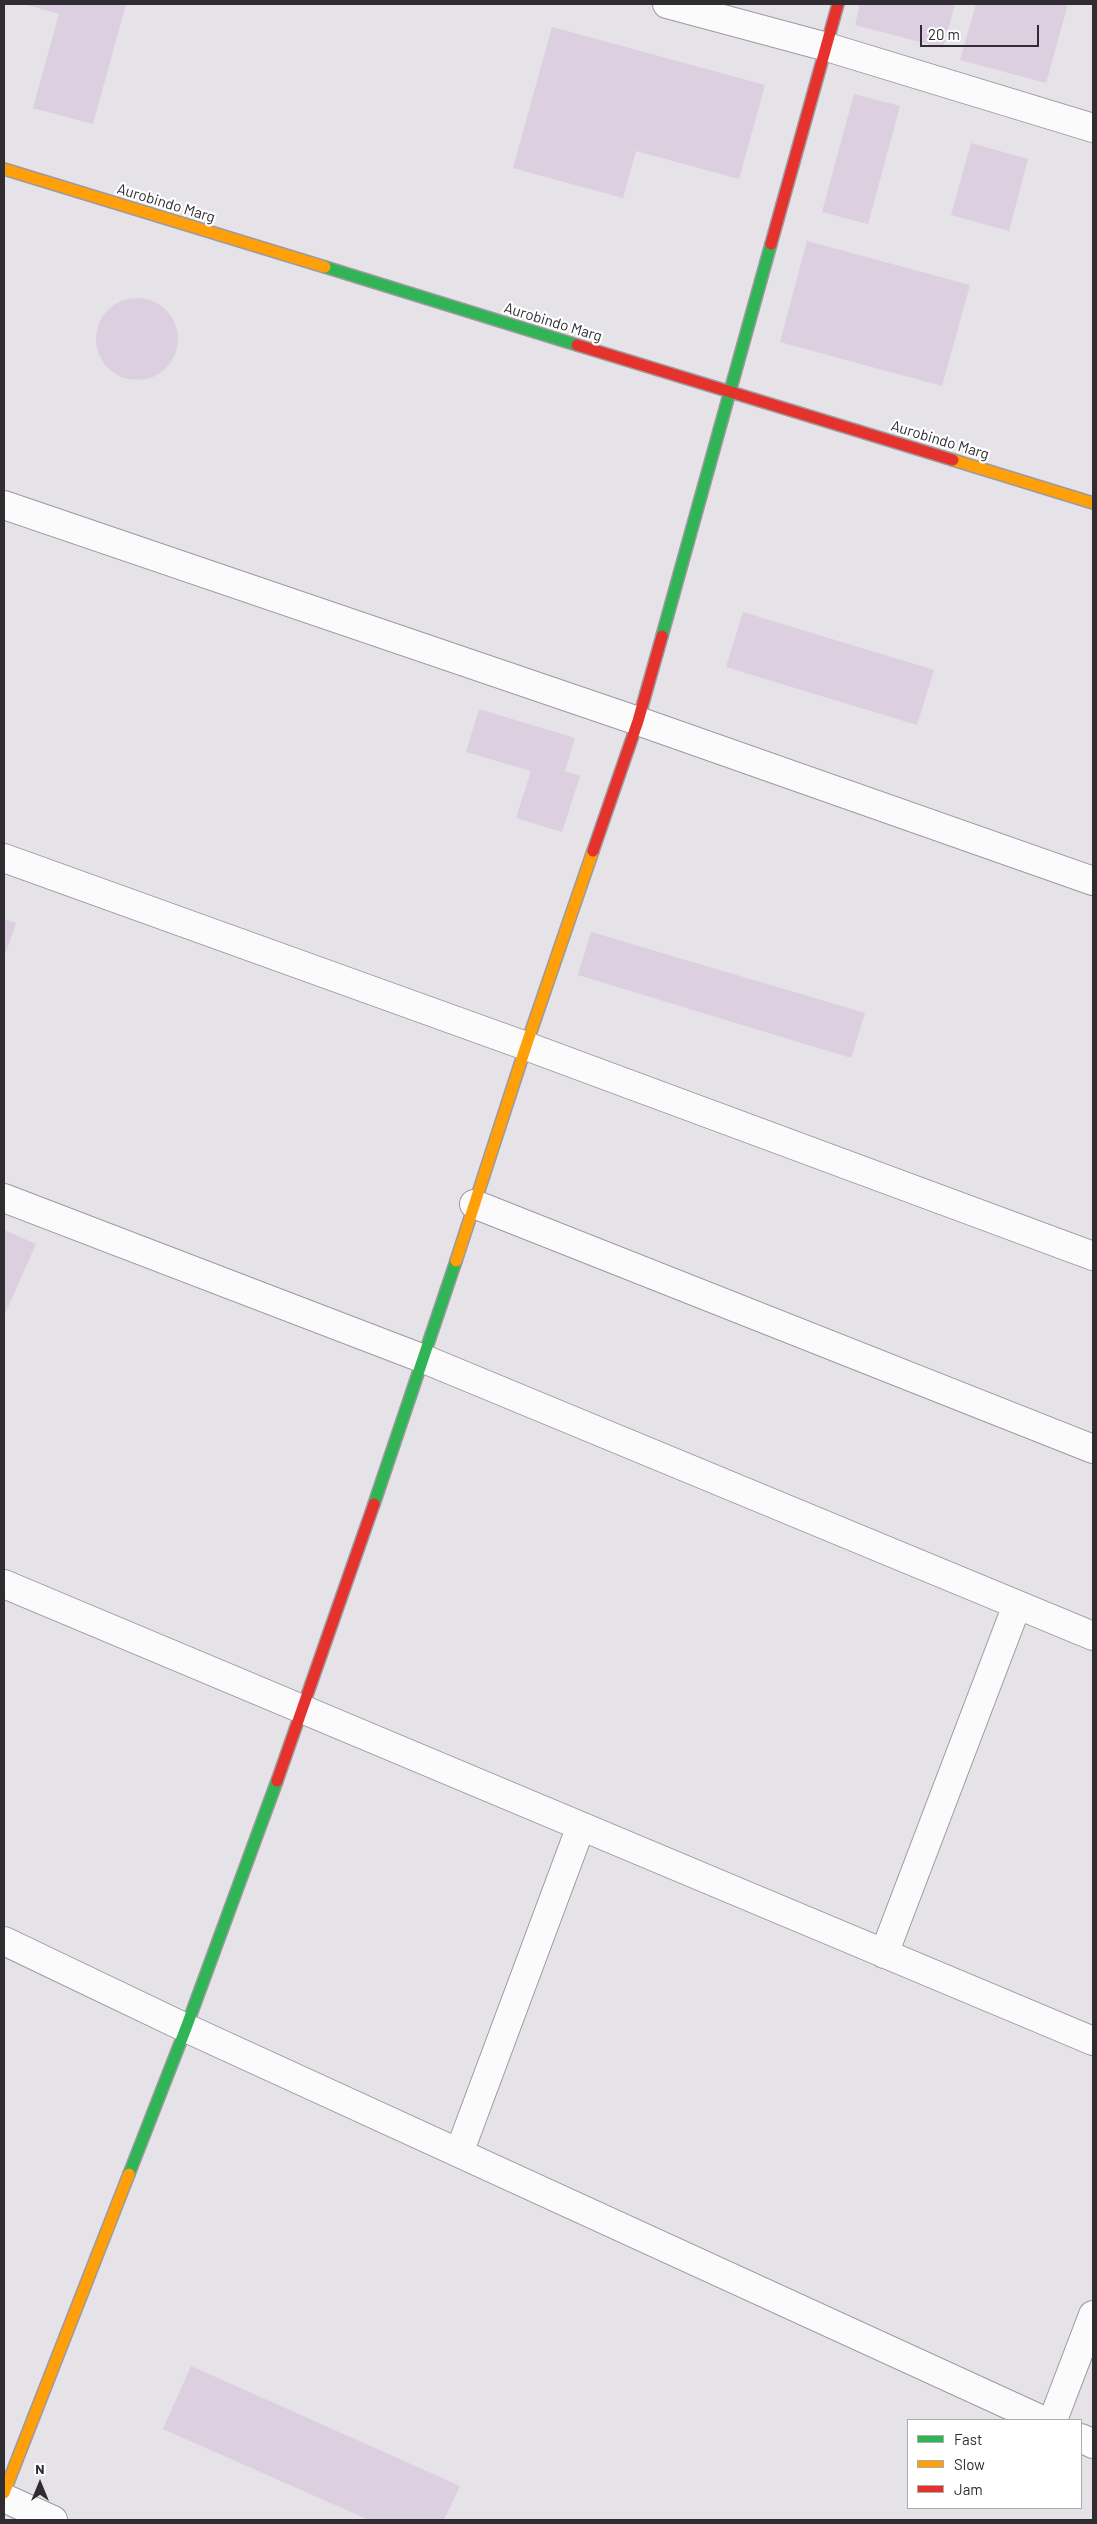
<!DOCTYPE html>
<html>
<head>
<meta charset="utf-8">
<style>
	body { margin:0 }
	#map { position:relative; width:1097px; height:2524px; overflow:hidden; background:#e5e2e8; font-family:Barlow,sans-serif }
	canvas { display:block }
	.frame { position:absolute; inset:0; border:5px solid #302d32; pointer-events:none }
	.legend { position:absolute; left:907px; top:2419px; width:175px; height:90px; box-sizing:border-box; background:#fff; border:1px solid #acabad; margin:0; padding:6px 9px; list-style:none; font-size:15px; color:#302d32 }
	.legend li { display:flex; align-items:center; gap:10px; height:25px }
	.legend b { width:25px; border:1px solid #acabad }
	.north { position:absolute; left:15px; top:2459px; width:50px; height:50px; -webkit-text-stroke:4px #fff; paint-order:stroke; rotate:0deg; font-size:14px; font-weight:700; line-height:20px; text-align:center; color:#302d32 }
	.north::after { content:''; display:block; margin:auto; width:18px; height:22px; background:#302d32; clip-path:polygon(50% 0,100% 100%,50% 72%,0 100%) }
	.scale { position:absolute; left:920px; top:25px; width:119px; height:22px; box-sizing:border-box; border:2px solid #302d32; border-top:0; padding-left:6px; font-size:15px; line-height:18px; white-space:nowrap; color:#302d32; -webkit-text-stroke:4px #fff; paint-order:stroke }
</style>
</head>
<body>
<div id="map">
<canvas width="1097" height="2524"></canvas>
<div class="frame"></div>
<ul class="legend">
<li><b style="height:6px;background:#30b455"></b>Fast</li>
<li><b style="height:6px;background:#ff9f0a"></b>Slow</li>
<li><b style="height:6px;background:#e5322d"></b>Jam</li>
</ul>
<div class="north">N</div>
<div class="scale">20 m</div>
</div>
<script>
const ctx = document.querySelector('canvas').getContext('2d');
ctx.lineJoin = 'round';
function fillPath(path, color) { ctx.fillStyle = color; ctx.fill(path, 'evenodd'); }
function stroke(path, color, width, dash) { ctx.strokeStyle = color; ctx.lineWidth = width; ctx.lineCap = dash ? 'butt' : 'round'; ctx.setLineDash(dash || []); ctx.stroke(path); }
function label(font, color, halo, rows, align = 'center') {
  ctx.font = font + ' Barlow,sans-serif'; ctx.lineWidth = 4.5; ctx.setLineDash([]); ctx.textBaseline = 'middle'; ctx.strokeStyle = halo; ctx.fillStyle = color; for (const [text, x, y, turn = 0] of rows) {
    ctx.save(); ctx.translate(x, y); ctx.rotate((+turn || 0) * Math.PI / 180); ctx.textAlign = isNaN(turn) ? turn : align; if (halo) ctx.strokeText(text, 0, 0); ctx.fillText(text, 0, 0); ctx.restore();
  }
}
fillPath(new Path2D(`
	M 24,4 L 126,4 L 93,124 L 33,108 L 59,14 Z
	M 860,4 L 955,4 L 943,48 L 855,25 Z
	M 976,4 L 1068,4 L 1046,83 L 960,60 Z
	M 552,27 L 765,85 L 739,179 L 636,151 L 623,198 L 513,168 Z
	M 854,94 L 900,106 L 868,224 L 822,212 Z
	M 971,143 L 1028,159 L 1009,231 L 951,215 Z
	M 807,241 L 970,285 L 942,386 L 780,342 Z
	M96 339a41 41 0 1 1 82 0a41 41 0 1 1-82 0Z
	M 743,612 L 934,670 L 917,725 L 726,667 Z
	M 479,709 L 575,738 L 565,771 L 580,776 L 562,832 L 516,818 L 531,771 L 466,752 Z
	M 4,919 L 16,923 L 4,958 Z
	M 591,932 L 865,1013 L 851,1058 L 578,975 Z
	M 4,1230 L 36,1244 L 4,1316 Z
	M 191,2366 L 460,2486 L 444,2520 L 369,2520 L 163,2429 Z`), '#dccfdf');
const street = new Path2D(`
	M 667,4 L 827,47 L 1093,128
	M 4,505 L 638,721 L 1093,881
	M 4,858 L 526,1046 L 1093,1256
	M 4,1198 L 424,1359 L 1093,1636
	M 474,1204 L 1093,1449
	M 4,1584 L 1093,2041
	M 4,1941 L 186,2028 L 1042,2420
	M 884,1954 L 1017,1605
	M 459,2153 L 581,1826
	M 1053,2420 L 1093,2315
	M 1081,2438 L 1093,2444
	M 4,2498 L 53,2520`);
const fast = new Path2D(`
	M 325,267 L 577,345
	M 662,636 L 771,244
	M 374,1504 L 456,1261
	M 129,2174 L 186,2028 L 277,1781`);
const slow = new Path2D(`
	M 4,169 L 325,267
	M 953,460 L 1093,503
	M 456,1261 L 526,1046 L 593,851
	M 4,2493 L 129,2174`);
const jam = new Path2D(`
	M 771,244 L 838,4
	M 577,345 L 953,460
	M 593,851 L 638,721 L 662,636
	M 277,1781 L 374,1504`);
stroke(street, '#9d9a9f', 30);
stroke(fast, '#9d9a9f', 14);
stroke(slow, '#9d9a9f', 14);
stroke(jam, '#9d9a9f', 14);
stroke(street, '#fbfbfc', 28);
stroke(fast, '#30b455', 11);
stroke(slow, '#ff9f0a', 11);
stroke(jam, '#e5322d', 11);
label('15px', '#302d32', '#fff', [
	["Aurobindo Marg",166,203,17],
	["Aurobindo Marg",553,322,17],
	["Aurobindo Marg",940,440,17]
]);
</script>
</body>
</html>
